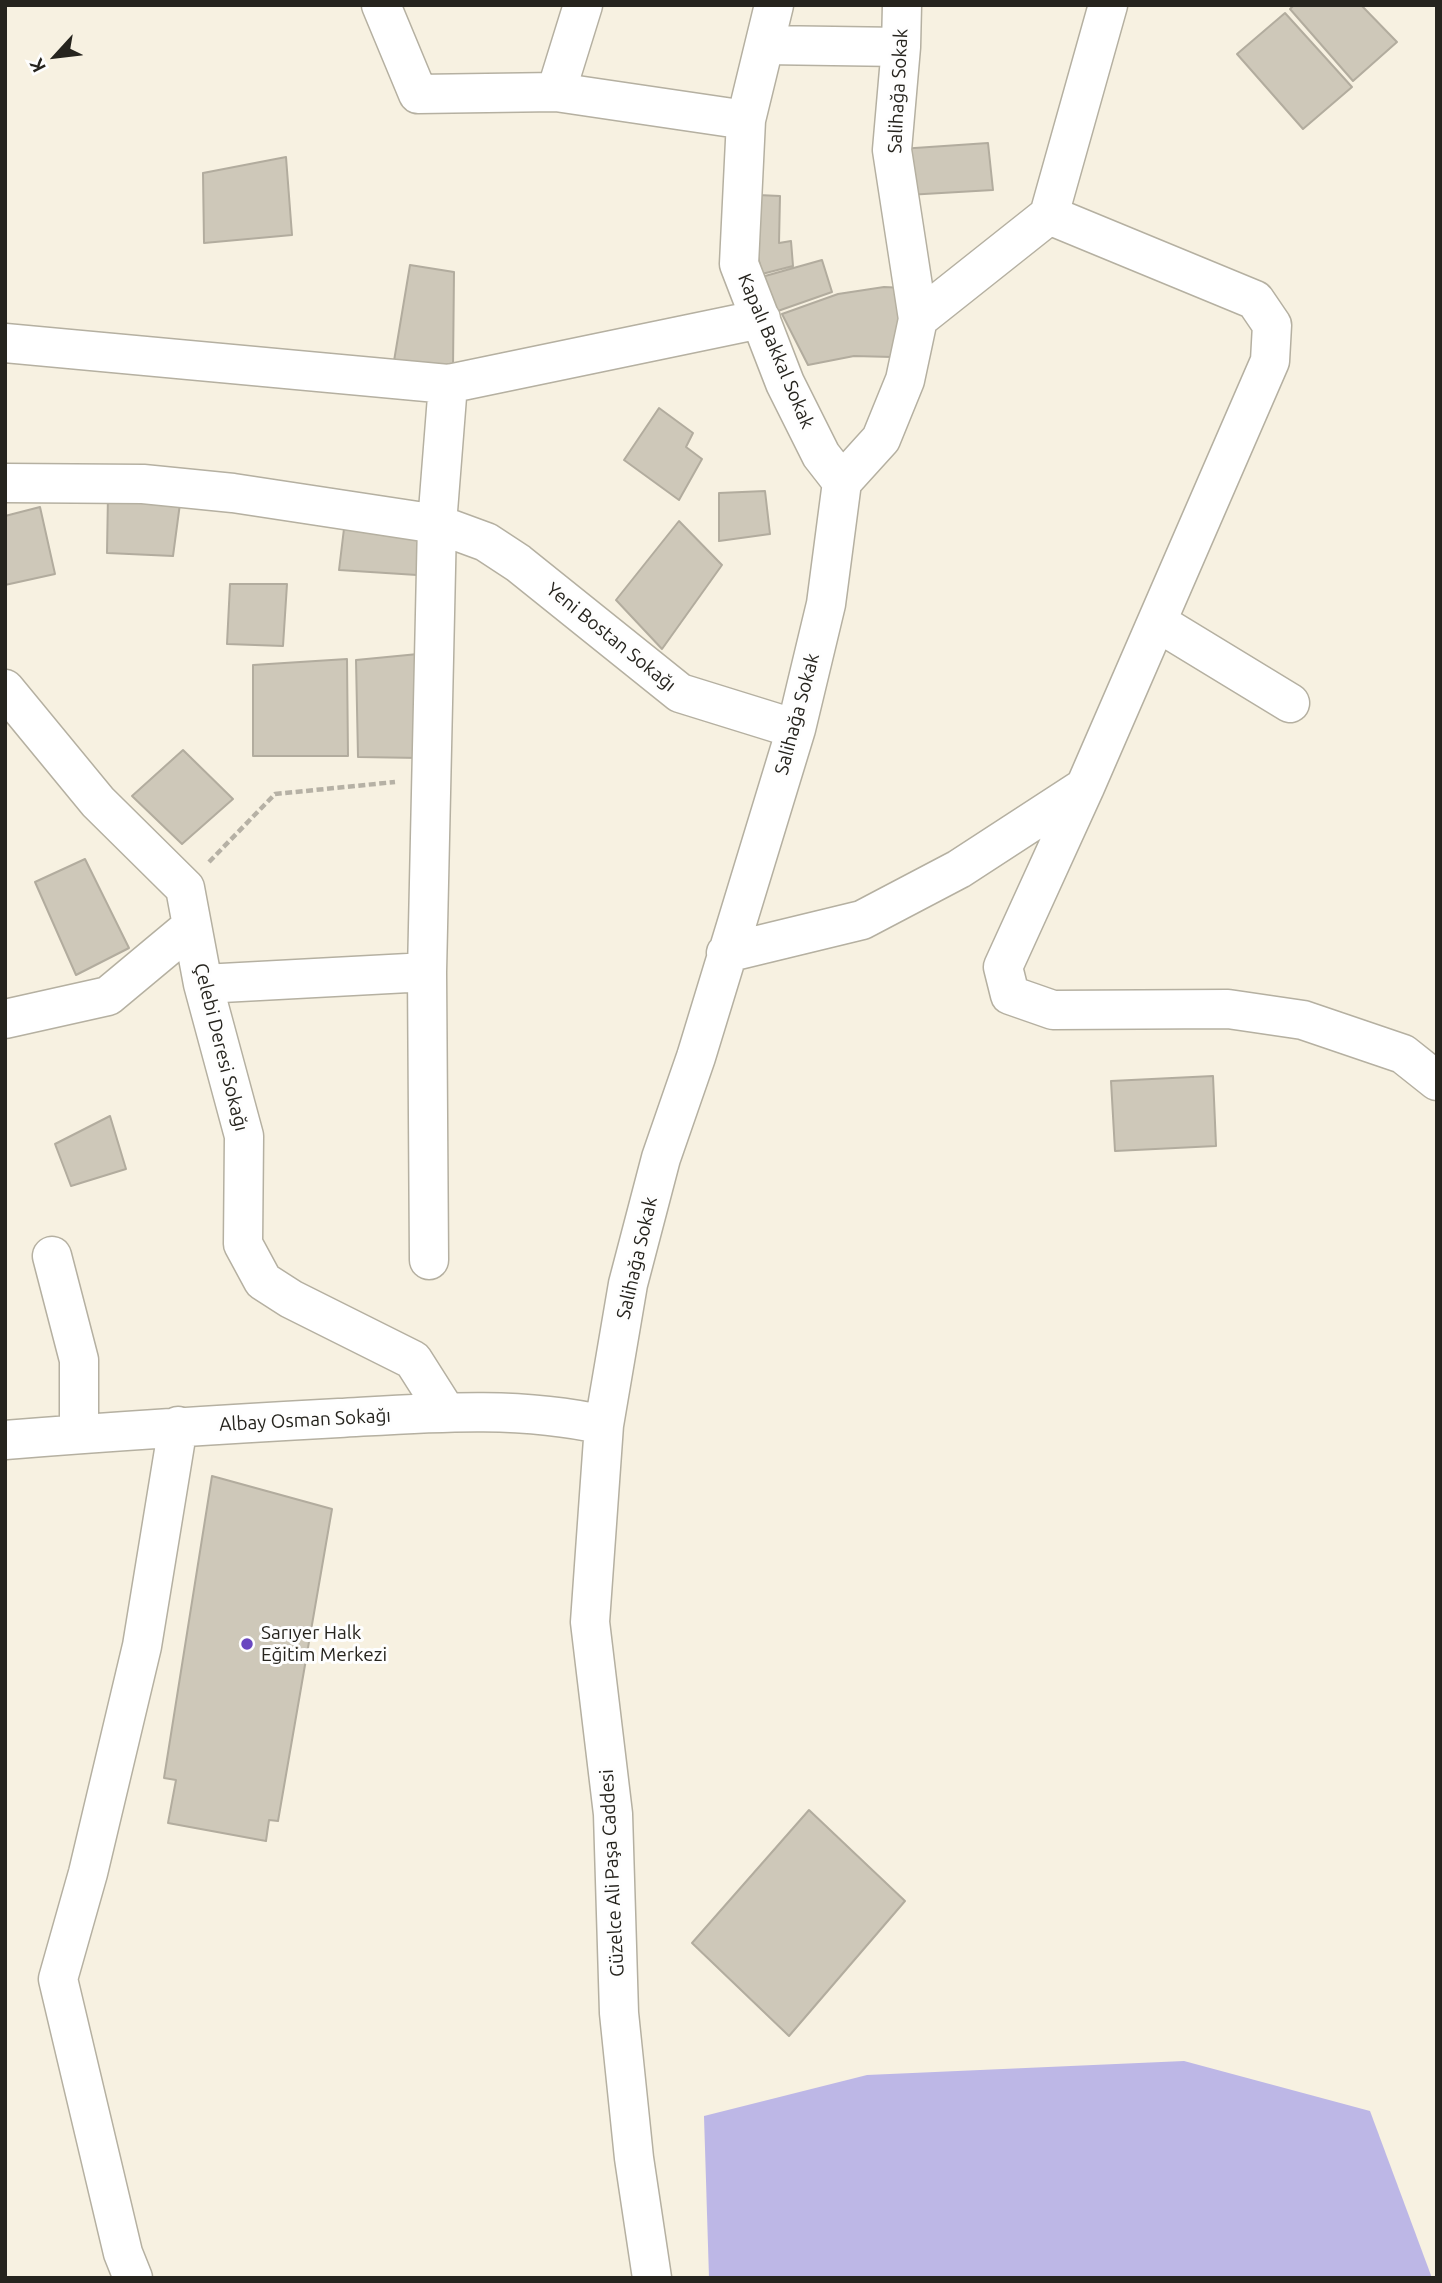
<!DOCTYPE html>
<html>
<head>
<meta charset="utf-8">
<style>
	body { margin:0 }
	#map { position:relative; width:1442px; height:2283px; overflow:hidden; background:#f7f1e1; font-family:Ubuntu,sans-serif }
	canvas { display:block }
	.frame { position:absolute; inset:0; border:7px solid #26241e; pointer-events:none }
	.north { position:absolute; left:21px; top:21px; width:70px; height:70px; -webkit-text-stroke:5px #fefefe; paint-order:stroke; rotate:243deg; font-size:19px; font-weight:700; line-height:28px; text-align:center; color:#26241e }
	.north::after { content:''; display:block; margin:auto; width:24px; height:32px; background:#26241e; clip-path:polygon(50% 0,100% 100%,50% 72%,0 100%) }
</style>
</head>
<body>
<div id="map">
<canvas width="1442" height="2283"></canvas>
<div class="frame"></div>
<div class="north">K</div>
</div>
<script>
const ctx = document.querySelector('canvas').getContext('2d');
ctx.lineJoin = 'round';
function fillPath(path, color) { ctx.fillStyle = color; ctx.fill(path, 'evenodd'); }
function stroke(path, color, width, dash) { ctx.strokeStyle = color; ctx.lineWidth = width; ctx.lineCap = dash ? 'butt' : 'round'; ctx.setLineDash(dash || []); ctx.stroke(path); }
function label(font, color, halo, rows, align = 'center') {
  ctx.font = font + ' Ubuntu,sans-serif'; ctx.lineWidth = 6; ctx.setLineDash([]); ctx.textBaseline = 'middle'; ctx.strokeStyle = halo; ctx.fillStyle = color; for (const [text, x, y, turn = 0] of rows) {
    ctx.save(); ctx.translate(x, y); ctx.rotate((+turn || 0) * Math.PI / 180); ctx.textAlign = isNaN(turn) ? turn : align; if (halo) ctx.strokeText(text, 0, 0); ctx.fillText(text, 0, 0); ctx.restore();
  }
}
fillPath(new Path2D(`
	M 1184,2061 L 1370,2111 L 1432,2278 L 709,2278 L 704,2116 L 867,2075 Z`), '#bdb7e6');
const building = new Path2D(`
	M 1294,5 L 1361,5 L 1397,42 L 1353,81 L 1290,9 Z
	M 1285,13 L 1352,87 L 1303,129 L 1237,54 Z
	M 988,143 L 993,190 L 907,195 L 900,149 Z
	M 286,157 L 292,235 L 204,243 L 203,173 Z
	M 758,195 L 780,196 L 779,243 L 791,241 L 793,266 L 762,274 L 756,248 Z
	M 822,260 L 832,292 L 775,312 L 758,278 Z
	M 410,265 L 454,272 L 453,368 L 394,361 Z
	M 884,287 L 906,288 L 892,357 L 854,356 L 808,365 L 782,314 L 838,294 Z
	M 659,408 L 693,433 L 686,447 L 702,459 L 679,500 L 624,460 Z
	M 765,491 L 770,534 L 719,541 L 719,493 Z
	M 108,494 L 181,496 L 173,556 L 107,553 Z
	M 40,507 L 55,574 L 5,585 L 5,516 Z
	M 346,512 L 422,527 L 417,575 L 339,570 Z
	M 679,521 L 722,565 L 662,649 L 616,600 Z
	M 230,584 L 287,584 L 283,646 L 227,644 Z
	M 418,654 L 421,758 L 358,757 L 356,660 Z
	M 347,659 L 348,756 L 253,756 L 253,665 Z
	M 183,750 L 233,799 L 182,844 L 132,796 Z
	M 85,859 L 129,948 L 76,975 L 35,882 Z
	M 1213,1076 L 1216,1146 L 1115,1151 L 1111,1081 Z
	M 110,1116 L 126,1169 L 71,1186 L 55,1144 Z
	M 212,1476 L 332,1509 L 278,1821 L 269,1820 L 266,1841 L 168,1823 L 176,1780 L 164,1778 Z
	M 809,1810 L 905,1901 L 789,2036 L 692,1943 Z`);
fillPath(building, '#cec8b9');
stroke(building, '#b2ac9e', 2);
const minor = new Path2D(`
	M 381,5 L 418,94 L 556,92 L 583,5
	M 774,5 L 746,120 L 739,264 L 785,383 L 821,455 L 842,482
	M 1108,5 L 1049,215 L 1255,300 L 1272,325 L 1270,361 L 1085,787 L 1003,967 L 1010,995 L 1053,1010 L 1228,1009 L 1303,1020 L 1403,1054 L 1437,1081
	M 765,45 L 901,47
	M 556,92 L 746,120
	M 918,319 L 1049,215
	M 5,343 L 448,384
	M 5,483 L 143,484 L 233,493 L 437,524 L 486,542 L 518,563 L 680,693 L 796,729
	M 1157,622 L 1290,703
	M 5,689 L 98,802 L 185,888 L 203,984 L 244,1136 L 243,1244 L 263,1281 L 291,1299 L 413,1360 L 446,1412
	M 726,953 L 862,920 L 959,869 L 1085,787
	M 203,984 L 427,972
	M 5,1019 L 108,996 L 192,926
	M 52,1256 L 79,1360 L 79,1434
	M 429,1260 L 427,972 L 437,524 L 448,384 L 761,319
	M 5,1440 C 117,1431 228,1424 339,1418 C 426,1413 518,1405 604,1425
	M 133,2278 L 123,2253 L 58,1979 L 88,1873 L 142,1646 L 178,1426
	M 652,2278 L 634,2158 L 619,2013 L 613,1814 L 590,1622 L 604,1425 L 628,1284 L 661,1158 L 696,1057 L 796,729 L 826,604 L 842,482 L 881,439 L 905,380 L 918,319 L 892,150 L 901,47 L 902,5`);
stroke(minor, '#b5b0a1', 41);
stroke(new Path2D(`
	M 209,862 L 275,794 L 395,782`), '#b6b1a5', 4.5, [7, 3.5]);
stroke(minor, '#fff', 38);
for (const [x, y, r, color] of [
	[247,1644,7,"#6947c0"]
]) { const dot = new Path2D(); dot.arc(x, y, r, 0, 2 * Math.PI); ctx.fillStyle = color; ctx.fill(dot); stroke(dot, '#fefefe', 2.5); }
label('19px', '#26241e', '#fefefe', [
	["Salihağa Sokak",898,91,-87],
	["Kapalı Bakkal Sokak",776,351,67],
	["Yeni Bostan Sokağı",611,637,39],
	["Salihağa Sokak",797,714,-75],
	["Çelebi Deresi Sokağı",221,1047,76],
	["Salihağa Sokak",637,1258,-77],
	["Albay Osman Sokağı",305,1420,-3],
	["Güzelce Ali Paşa Caddesi",612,1873,-93]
]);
label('19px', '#26241e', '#fefefe', [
	["Sarıyer Halk",261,1633],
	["Eğitim Merkezi",261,1655]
], 'left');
</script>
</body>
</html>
